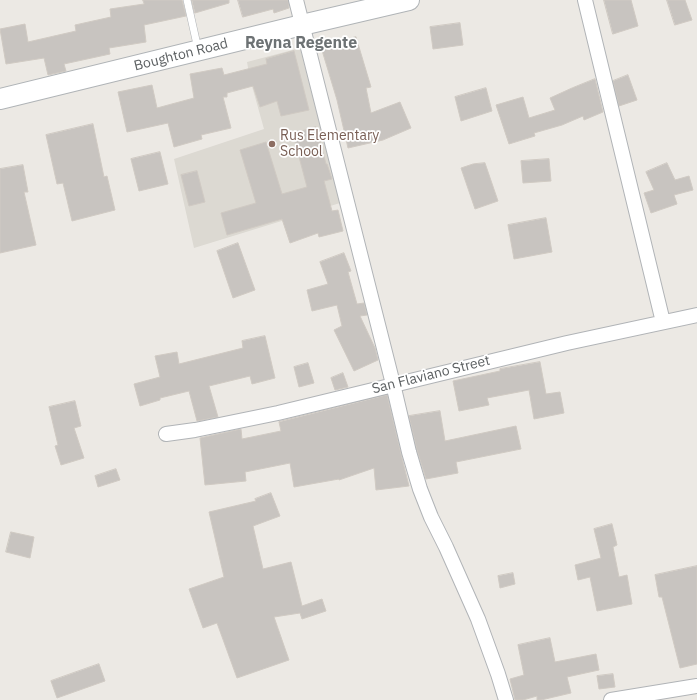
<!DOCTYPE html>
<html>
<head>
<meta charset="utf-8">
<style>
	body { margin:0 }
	canvas { display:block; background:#ece9e4 }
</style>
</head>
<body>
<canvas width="697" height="700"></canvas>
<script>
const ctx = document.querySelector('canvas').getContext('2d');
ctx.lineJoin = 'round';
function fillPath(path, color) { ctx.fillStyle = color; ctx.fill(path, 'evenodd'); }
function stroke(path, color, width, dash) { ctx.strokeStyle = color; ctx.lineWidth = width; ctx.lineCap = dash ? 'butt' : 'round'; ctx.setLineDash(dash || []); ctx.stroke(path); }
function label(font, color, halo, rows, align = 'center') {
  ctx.font = font + ' "IBM Plex Sans",sans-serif'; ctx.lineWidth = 3.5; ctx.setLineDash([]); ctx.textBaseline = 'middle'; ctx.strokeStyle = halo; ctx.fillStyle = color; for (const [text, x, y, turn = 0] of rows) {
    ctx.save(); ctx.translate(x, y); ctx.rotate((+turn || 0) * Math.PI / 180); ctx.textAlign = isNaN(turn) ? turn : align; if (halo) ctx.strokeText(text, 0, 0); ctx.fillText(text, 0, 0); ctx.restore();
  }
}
fillPath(new Path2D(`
	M 300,48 L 340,203 L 194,248 L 174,159 L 264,129 L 250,79 L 247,62 Z`), '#dcd9d2');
const building = new Path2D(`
	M 143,0 L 182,0 L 186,16 L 144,25 L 146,42 L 109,48 L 110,54 L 64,64 L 66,71 L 48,75 L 44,58 L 6,64 L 0,29 L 25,24 L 28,42 L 76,31 L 75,25 L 111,17 L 110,9 L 144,4 Z
	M 192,0 L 229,0 L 229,3 L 195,13 Z
	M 238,0 L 288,0 L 289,8 L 274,13 L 273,9 L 243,17 Z
	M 604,0 L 631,0 L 638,26 L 613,34 Z
	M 667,0 L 685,0 L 692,20 L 675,25 Z
	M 460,23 L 463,45 L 433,49 L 430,27 Z
	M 356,37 L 371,87 L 366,88 L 371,113 L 400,102 L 411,128 L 383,140 L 348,148 L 337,100 L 321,47 Z
	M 294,51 L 309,110 L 281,116 L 277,101 L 260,107 L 253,86 L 227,93 L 227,97 L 223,97 L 231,128 L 201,135 L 202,139 L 174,147 L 168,123 L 127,132 L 118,92 L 152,85 L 157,108 L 194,98 L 190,74 L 222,68 L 224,75 L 267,64 L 266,59 Z
	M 628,75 L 637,100 L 619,106 L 613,81 Z
	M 595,79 L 603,112 L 584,120 L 583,116 L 562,125 L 534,133 L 535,136 L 509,144 L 496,105 L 523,97 L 529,118 L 555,110 L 550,98 L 572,88 Z
	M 486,88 L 492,111 L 461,121 L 455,97 Z
	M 93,124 L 104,177 L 107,176 L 115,210 L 72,221 L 63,183 L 57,184 L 46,135 Z
	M 316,127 L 326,164 L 327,164 L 332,179 L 324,181 L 332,211 L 338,210 L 343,231 L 319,237 L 318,233 L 290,243 L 282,219 L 227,235 L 221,213 L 256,203 L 240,150 L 266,142 L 282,194 L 307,187 L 293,134 Z
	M 160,152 L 168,184 L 139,191 L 131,159 Z
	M 549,159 L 551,181 L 523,183 L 521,161 Z
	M 485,163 L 498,201 L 475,209 L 461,168 L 473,164 Z
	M 667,163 L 675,180 L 689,176 L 693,190 L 674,195 L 677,204 L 651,213 L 644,193 L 654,190 L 646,172 Z
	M 23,165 L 28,192 L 24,192 L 36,245 L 0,253 L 0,169 Z
	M 197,171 L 205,202 L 189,206 L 181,175 Z
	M 546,218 L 552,252 L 514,259 L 508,225 Z
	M 238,243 L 255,290 L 233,298 L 217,251 Z
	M 344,253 L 351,271 L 348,272 L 357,304 L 364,303 L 367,315 L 360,316 L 375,348 L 378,360 L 354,371 L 334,330 L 342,326 L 337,305 L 312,311 L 307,290 L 328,284 L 320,262 Z
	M 265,336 L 275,378 L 252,384 L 250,376 L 209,386 L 218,417 L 197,421 L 189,391 L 160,398 L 160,400 L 140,406 L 134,384 L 160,377 L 155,356 L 177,352 L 179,364 L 243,348 L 242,341 Z
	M 540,362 L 546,394 L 560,392 L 564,413 L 534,419 L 529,390 L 487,398 L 489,405 L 459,411 L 453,381 L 500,371 L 500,369 Z
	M 308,363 L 314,383 L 299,387 L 294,367 Z
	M 343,373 L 348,387 L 335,390 L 331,378 Z
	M 387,395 L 401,454 L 409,486 L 376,490 L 374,468 L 339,480 L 339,479 L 294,487 L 290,463 L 245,472 L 246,481 L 205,485 L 200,438 L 241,429 L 242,439 L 281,431 L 279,422 Z
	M 75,401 L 81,426 L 74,428 L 84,458 L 61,465 L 55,446 L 58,445 L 49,407 Z
	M 440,411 L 445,441 L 516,426 L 521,449 L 456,462 L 458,473 L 426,479 L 417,450 L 409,416 Z
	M 116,469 L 120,480 L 98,487 L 95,476 Z
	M 271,493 L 280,516 L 253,526 L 263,569 L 291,562 L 302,606 L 322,599 L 326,611 L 302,619 L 300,613 L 274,617 L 289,660 L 237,678 L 217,623 L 203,628 L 189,589 L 224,577 L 209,512 L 256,501 L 255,499 Z
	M 612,524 L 617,545 L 613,547 L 619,577 L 627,575 L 632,604 L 597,611 L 590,577 L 578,580 L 575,565 L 601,558 L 594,529 Z
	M 11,532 L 34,537 L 30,558 L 6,552 Z
	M 697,566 L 697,664 L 680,668 L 662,597 L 659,597 L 655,575 Z
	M 513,573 L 515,584 L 500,588 L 498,576 Z
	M 550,638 L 555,662 L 596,654 L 599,670 L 567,677 L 571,693 L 541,700 L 537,700 L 537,696 L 523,700 L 515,700 L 510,679 L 524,675 L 518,645 Z
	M 99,664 L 105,681 L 57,698 L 51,681 Z
	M 613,674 L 615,687 L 599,689 L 597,676 Z`);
fillPath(building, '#c8c4c0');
stroke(building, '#d0cac3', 1);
const lane = new Path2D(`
	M 187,0 L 198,49`);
const street = new Path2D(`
	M 296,0 L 393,384 L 409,452 L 420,489 L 431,517 L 446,547 L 478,619 L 498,674 L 506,700
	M 585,0 L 663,322
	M 166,434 L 195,430 L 278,413 L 567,343 L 697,315
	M 611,700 L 697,686`);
const secondary = new Path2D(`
	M 0,99 L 302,25 L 409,0`);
stroke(lane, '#b1b4b7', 8);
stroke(street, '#b1b4b7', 16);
stroke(secondary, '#b0b4b7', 22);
stroke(lane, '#fff', 7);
stroke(street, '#fff', 14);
stroke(secondary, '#fff', 20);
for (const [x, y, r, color] of [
	[272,144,4,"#8d6e63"]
]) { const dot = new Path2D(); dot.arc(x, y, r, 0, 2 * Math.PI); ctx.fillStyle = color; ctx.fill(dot); stroke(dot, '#fff', 1.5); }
label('14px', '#5c6062', '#fff', [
	["Boughton Road",181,55,-14],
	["San Flaviano Street",431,375,-14]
]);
label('14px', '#785e54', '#fff', [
	["Rus Elementary",280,136],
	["School",280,152]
], 'left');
label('bold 16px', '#6d7274', '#fff', [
	["Reyna Regente",301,43]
]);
</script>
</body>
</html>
